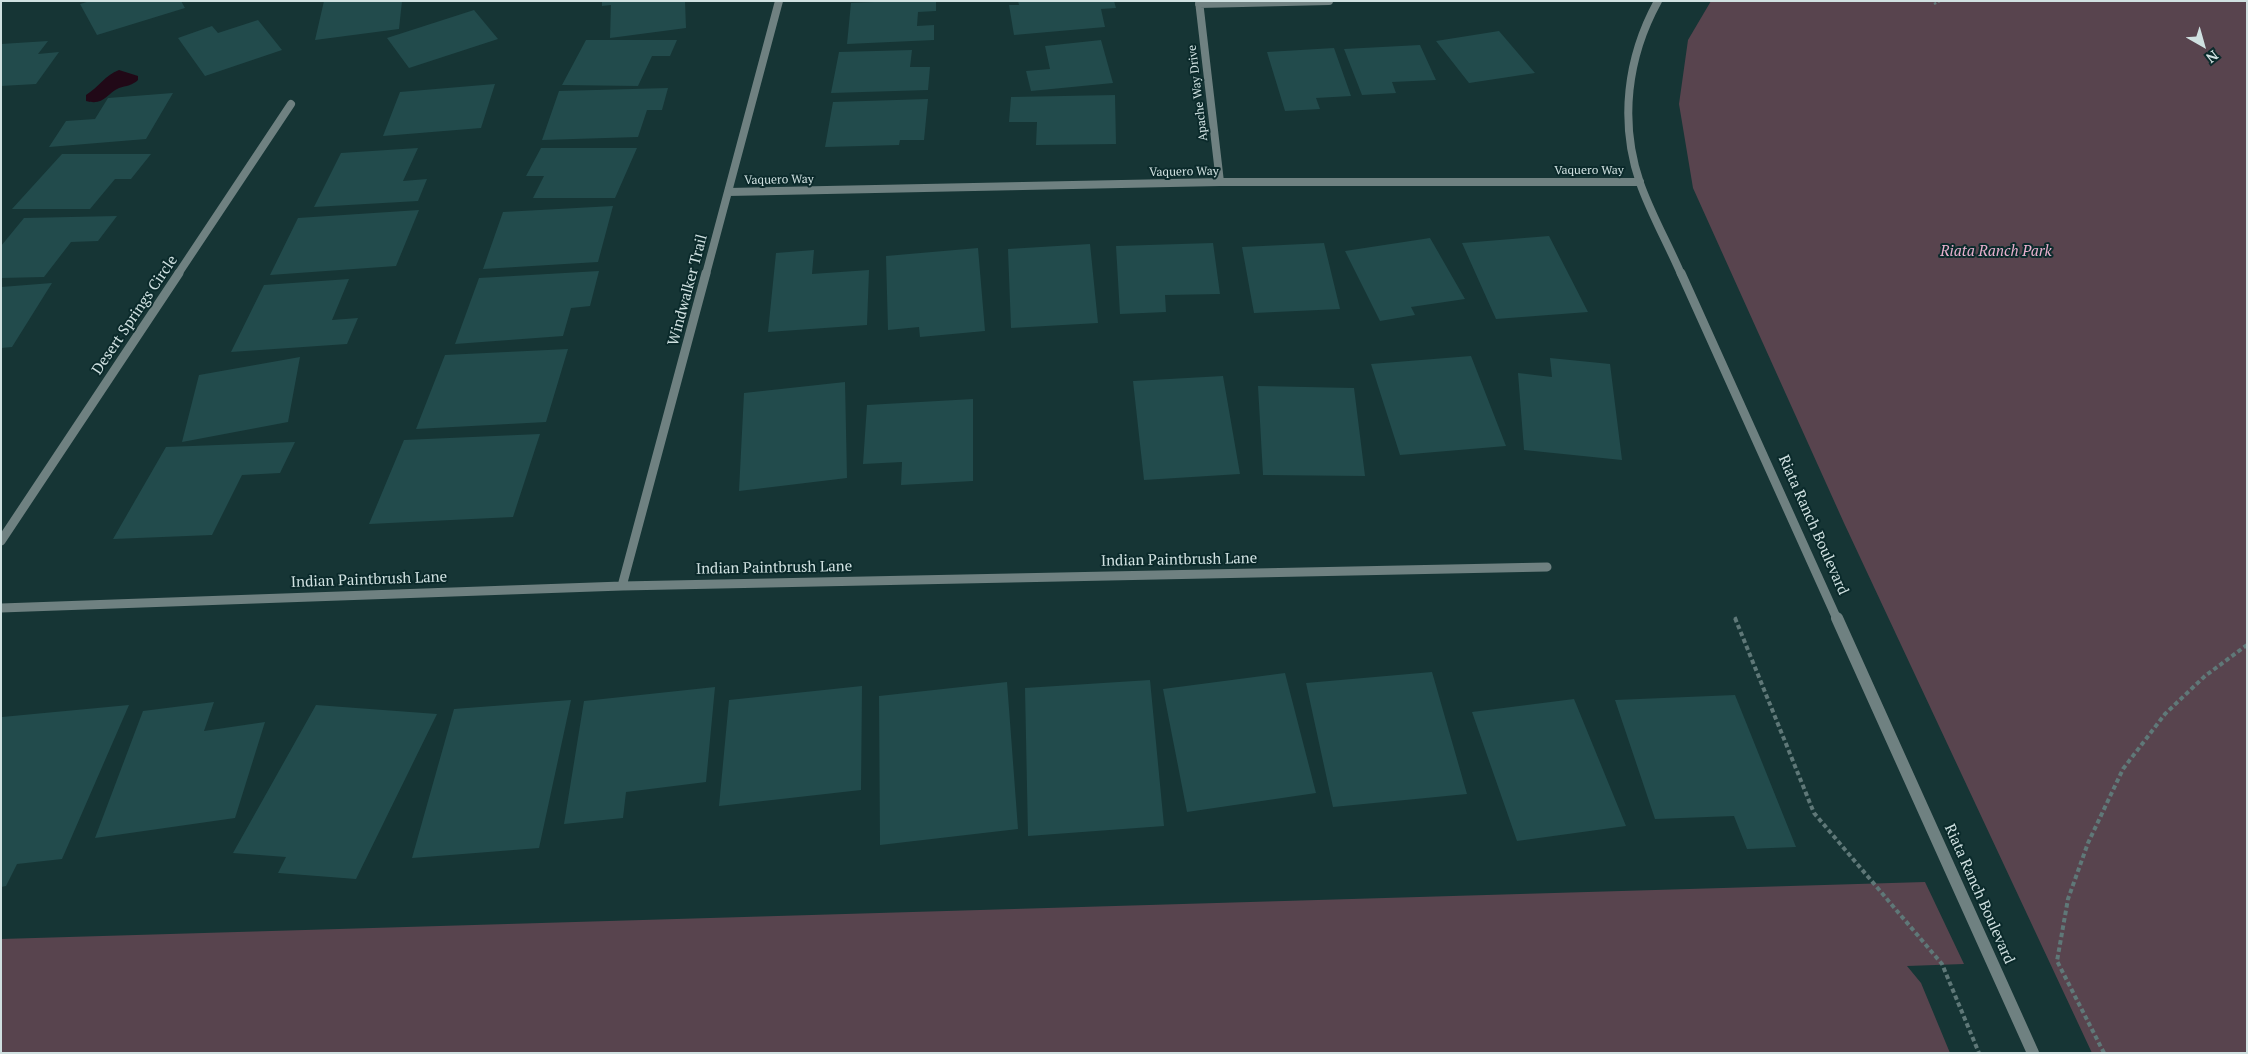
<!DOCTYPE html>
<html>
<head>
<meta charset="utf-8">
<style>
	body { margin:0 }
	#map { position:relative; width:2248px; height:1054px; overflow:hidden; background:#163535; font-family:"PT Serif",serif }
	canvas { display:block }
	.frame { position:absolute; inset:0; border:2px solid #d0e1e1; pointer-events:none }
	.north { position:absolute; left:2178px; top:20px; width:50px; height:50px; -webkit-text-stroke:4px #0b2a2b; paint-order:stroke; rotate:142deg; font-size:14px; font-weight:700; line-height:20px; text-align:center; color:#d0e1e1 }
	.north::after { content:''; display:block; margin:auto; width:18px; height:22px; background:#d0e1e1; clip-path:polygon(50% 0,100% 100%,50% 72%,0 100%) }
</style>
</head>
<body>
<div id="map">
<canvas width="2248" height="1054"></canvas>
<div class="frame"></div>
<div class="north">N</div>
</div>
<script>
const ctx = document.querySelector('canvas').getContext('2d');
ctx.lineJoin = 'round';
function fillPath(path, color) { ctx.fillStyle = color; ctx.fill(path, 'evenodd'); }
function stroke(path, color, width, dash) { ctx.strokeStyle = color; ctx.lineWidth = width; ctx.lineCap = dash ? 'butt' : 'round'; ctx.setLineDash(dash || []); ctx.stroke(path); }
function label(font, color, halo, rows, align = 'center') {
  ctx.font = font + ' "PT Serif",serif'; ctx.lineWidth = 4; ctx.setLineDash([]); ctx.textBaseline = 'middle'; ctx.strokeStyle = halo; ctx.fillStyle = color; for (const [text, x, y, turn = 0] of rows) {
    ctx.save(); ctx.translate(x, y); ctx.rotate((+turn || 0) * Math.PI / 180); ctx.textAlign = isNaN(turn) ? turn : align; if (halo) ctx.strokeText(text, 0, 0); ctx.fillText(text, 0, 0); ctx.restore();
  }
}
fillPath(new Path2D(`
	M 1711,1 L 2247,1 L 2247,1053 L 2092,1053 L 1844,523 L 1693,188 L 1679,104 L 1688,40 Z
	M 1925,882 L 1964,964 L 1907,966 L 1921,983 L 1950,1053 L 1,1053 L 1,939 Z`), '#58444e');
fillPath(new Path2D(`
	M 119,70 L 138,76 L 138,80 C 133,85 126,86 119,88 C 106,94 104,106 86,101 L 86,95 C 99,87 105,75 119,70 Z`), '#210917');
fillPath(new Path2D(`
	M 90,1 L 181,1 L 185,8 L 97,35 L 80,4 Z
	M 324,1 L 402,1 L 399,29 L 315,40 Z
	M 602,1 L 685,1 L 686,28 L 610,38 L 611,5 L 602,6 Z
	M 897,1 L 936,1 L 936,11 L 918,12 L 917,26 L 934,25 L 934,40 L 847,44 L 851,3 Z
	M 1018,1 L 1114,1 L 1116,8 L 1101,9 L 1105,27 L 1014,35 L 1009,5 L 1019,5 Z
	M 474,10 L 498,39 L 409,68 L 387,38 Z
	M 258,20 L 282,50 L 205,76 L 178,38 L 212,26 L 218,33 Z
	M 1499,31 L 1535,73 L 1469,83 L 1436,41 Z
	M 586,40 L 677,40 L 670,56 L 652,56 L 638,86 L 562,85 Z
	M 1101,40 L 1113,83 L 1031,91 L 1026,71 L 1050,69 L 1045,46 Z
	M 48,41 L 38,54 L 59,52 L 36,84 L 1,86 L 1,44 Z
	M 1420,45 L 1436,80 L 1392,82 L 1396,93 L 1362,95 L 1344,49 Z
	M 1334,48 L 1351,96 L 1316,98 L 1320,109 L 1285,111 L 1267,52 Z
	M 912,50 L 910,67 L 930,67 L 928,90 L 831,93 L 839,52 Z
	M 495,84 L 481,128 L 383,136 L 400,92 Z
	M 668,88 L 662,110 L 647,110 L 638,137 L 542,140 L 559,91 Z
	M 173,93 L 146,139 L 49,147 L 66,121 L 95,119 L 108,98 Z
	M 1115,95 L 1116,144 L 1036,145 L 1037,122 L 1009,122 L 1011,97 Z
	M 928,99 L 924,140 L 900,140 L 899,145 L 825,147 L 833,102 Z
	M 418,148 L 403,181 L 427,179 L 418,201 L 314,207 L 341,153 Z
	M 541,148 L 637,148 L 615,198 L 533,198 L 544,176 L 526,176 Z
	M 62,154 L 151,154 L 131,179 L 115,179 L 90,209 L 12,209 Z
	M 613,206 L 598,262 L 483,269 L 503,212 Z
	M 419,210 L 396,266 L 270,275 L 298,218 Z
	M 117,216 L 98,241 L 71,242 L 44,277 L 1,278 L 1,246 L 24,218 Z
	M 1549,236 L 1588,312 L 1496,319 L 1462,243 Z
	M 1430,238 L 1465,299 L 1411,307 L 1415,315 L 1380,321 L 1345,251 Z
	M 1213,243 L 1220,294 L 1165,295 L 1166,312 L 1120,314 L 1116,246 Z
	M 1324,243 L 1340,309 L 1254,313 L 1242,247 Z
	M 1090,244 L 1098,323 L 1011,328 L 1008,249 Z
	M 978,248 L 985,331 L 920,337 L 919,327 L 888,330 L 886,256 Z
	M 814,250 L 812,274 L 869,270 L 867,325 L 768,332 L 776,253 Z
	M 599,271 L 590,306 L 571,308 L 563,336 L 455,344 L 479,278 Z
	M 349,279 L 332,320 L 358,318 L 347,344 L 231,352 L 264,285 Z
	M 52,283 L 12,347 L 1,348 L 1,287 Z
	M 568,349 L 546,422 L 416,429 L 445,355 Z
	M 1471,356 L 1506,446 L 1400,455 L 1371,364 Z
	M 300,357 L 288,422 L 182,442 L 199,375 Z
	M 1550,358 L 1610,364 L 1622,460 L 1524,450 L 1518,373 L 1552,377 Z
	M 1223,376 L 1240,474 L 1144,480 L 1133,381 Z
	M 845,382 L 847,478 L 739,491 L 744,393 Z
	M 1258,386 L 1354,388 L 1365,476 L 1263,475 Z
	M 973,399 L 973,481 L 901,485 L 902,462 L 863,464 L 867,405 Z
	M 540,434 L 513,517 L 369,524 L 404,440 Z
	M 295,442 L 280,473 L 242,475 L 212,535 L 113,539 L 166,447 Z
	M 1432,672 L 1467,794 L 1333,807 L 1306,683 Z
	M 1285,673 L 1316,793 L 1187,812 L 1163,689 Z
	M 1150,680 L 1164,826 L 1028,836 L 1025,688 Z
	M 1007,682 L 1018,829 L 880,845 L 879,696 Z
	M 862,686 L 861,790 L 719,806 L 729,700 Z
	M 715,687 L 706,782 L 626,792 L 623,818 L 564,824 L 584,701 Z
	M 1735,695 L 1796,847 L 1747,849 L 1734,816 L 1655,819 L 1615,700 Z
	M 1574,699 L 1626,826 L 1517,841 L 1472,712 Z
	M 571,700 L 539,848 L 412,858 L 454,709 Z
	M 214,702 L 204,731 L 265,722 L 235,818 L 95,838 L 143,711 Z
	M 129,705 L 62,859 L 17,864 L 6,886 L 1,887 L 2,717 Z
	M 316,705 L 437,714 L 356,879 L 278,873 L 286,857 L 233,853 Z`), '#224b4c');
stroke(new Path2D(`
	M 1934,4 L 1940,1`), '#5f7878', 2.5, [2.5, 2]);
stroke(new Path2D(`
	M 1735,617 L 1736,619`), '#5f7878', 3, [4, 2.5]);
stroke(new Path2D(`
	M 1735,618 L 1814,813 L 1942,964 L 1979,1053
	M 2104,1053 L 2057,961 L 2068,899 L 2088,843 L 2123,769 L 2165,714 L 2205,676 L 2247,645`), '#5f7878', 4, [4.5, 3]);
stroke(new Path2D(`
	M 1199,1 L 1220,182
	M 1199,4 L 1329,1
	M 728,192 L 1220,182 L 1640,182
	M 178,274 L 291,104
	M 706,274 L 779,1`), '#6f8181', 8);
stroke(new Path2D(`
	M 1,541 L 179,273
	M 622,586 L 706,273
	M 1,608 L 622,586 L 1547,567`), '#6f8181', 9);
stroke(new Path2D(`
	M 1658,1 C 1627,57 1619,122 1640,183 C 1651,214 1668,244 1681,274`), '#6f8181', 8);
stroke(new Path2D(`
	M 1681,273 L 1837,619`), '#6f8181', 9);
stroke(new Path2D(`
	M 1837,618 L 2033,1053`), '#6f8181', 12);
label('12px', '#d0e1e1', '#0b2a2b', [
	["Apache Way Drive",1198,93,-97],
	["Vaquero Way",1589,171],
	["Vaquero Way",1184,172,-1],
	["Vaquero Way",779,180,-1]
]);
label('italic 15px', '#e9b0ce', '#0b2a2b', [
	["Riata Ranch Park",1996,252]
]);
label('15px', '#d0e1e1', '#0b2a2b', [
	["Windwalker Trail",688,290,-75],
	["Desert Springs Circle",135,315,-56],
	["Riata Ranch Boulevard",1813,525,66],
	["Indian Paintbrush Lane",1179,560,-1],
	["Indian Paintbrush Lane",774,568,-1],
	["Indian Paintbrush Lane",369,580,-2],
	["Riata Ranch Boulevard",1979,894,66]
]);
</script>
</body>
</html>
